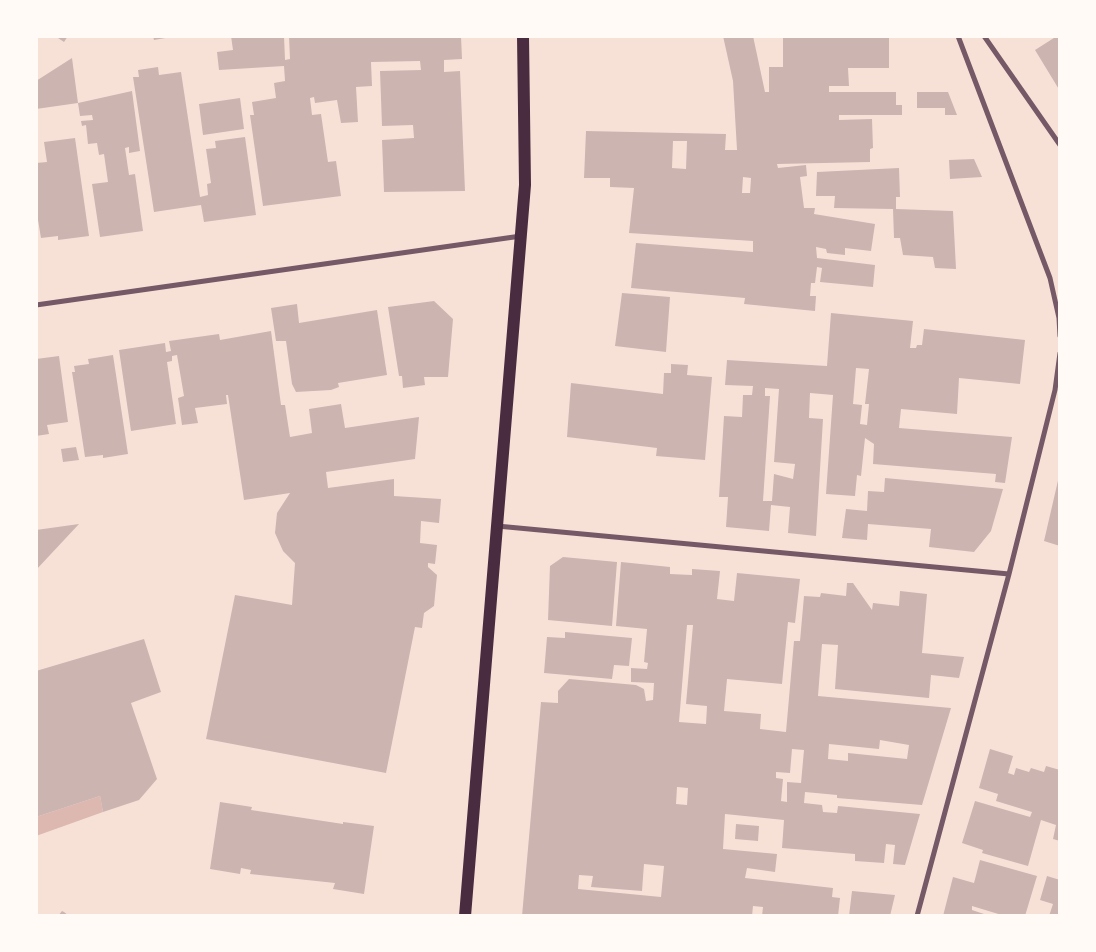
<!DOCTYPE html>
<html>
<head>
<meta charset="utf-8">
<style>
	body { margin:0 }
	#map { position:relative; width:1096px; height:952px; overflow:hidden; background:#f7e1d7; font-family:Merriweather,serif }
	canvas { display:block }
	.frame { position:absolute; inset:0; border:38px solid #fffaf5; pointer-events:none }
</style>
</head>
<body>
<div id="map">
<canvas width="1096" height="952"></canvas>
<div class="frame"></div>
</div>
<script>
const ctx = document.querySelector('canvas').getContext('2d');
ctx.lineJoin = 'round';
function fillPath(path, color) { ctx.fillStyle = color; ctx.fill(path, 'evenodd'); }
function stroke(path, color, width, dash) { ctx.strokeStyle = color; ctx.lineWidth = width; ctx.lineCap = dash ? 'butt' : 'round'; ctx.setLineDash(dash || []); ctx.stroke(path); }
fillPath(new Path2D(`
	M 100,796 L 103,812 L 36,836 L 36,817 Z`), '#dcb8b0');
fillPath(new Path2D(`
	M 55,36 L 68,36 L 64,42 Z
	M 153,36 L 171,36 L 171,37 L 154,40 Z
	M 231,36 L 284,36 L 285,60 L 290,59 L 289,36 L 461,36 L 462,59 L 444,60 L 444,72 L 460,71 L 465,191 L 384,192 L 382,140 L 414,138 L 413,125 L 382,126 L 380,71 L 421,70 L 420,61 L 371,62 L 372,86 L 356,87 L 358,122 L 341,123 L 337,100 L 315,103 L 314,97 L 310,98 L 312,115 L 321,114 L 328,162 L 336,161 L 341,196 L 263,206 L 250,115 L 254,115 L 252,102 L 276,98 L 274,83 L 285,81 L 284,66 L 219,70 L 217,52 L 233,50 Z
	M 723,36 L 753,36 L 765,92 L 769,92 L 769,67 L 783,67 L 783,36 L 889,36 L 889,68 L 848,68 L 849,86 L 829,86 L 829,92 L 896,92 L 896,105 L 902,105 L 902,115 L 839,115 L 839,120 L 872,119 L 873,148 L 870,149 L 870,162 L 777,164 L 778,168 L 806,165 L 807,176 L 800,177 L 804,208 L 815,208 L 814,214 L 875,224 L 871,251 L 845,248 L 845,255 L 827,253 L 826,249 L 816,247 L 817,258 L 875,265 L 873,287 L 820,282 L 822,268 L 817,267 L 815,283 L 811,283 L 810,296 L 816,296 L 815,311 L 744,304 L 745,298 L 631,288 L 636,243 L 753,252 L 753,241 L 629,233 L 634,188 L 610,187 L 610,178 L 584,178 L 586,131 L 726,134 L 725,150 L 737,150 L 733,81 ZM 673,141 L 687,141 L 686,169 L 672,168 ZM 743,177 L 751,178 L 750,193 L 742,193 Z
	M 1057,36 L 1060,36 L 1060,91 L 1035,50 Z
	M 72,58 L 78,103 L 36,109 L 36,81 Z
	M 158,67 L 159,75 L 181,72 L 200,197 L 208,195 L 207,184 L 211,183 L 206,149 L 216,148 L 215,141 L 245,137 L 256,215 L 204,222 L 201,205 L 154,212 L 133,77 L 139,77 L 138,70 Z
	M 132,91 L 140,151 L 129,153 L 129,147 L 125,148 L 129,175 L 135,174 L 143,231 L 100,237 L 92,184 L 108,182 L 104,154 L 99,155 L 97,143 L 88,144 L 86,125 L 82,126 L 81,121 L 93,120 L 92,115 L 80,116 L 78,103 Z
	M 917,92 L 948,92 L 957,115 L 945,115 L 945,108 L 917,108 Z
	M 240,98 L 244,129 L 203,135 L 199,104 Z
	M 75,138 L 89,236 L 58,240 L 58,236 L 41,238 L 36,208 L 36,163 L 47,162 L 44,142 Z
	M 974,159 L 982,177 L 950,179 L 949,160 Z
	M 899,168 L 900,197 L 896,197 L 896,209 L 953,211 L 956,269 L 935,268 L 933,257 L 903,255 L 900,238 L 894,238 L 893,209 L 834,208 L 835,196 L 816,196 L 817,172 Z
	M 622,293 L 670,297 L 666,352 L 615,346 Z
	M 434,301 L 453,319 L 448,377 L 424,377 L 425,385 L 403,388 L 402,376 L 399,376 L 388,307 Z
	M 297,304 L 299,323 L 377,310 L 387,375 L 338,383 L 339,387 L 331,390 L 296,392 L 292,384 L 286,341 L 276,341 L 271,308 Z
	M 831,313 L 913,321 L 910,348 L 916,348 L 917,345 L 922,345 L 924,329 L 1025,340 L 1020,384 L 959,378 L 957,414 L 901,409 L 899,428 L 1012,437 L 1005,483 L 995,482 L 996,474 L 873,464 L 874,444 L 865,438 L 861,476 L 857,475 L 855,496 L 826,494 L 833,395 L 810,393 L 809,418 L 823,419 L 816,536 L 788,533 L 790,507 L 771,505 L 769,531 L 726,527 L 728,497 L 719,497 L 724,416 L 742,417 L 743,395 L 752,395 L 753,386 L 725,385 L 727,360 L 827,366 ZM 856,368 L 869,369 L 865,404 L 869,404 L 867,425 L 860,424 L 862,405 L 853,404 ZM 765,388 L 779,389 L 774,462 L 795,464 L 793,479 L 774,474 L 772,501 L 763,501 L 770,396 L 765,396 Z
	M 271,331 L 281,405 L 285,405 L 290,437 L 312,433 L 309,409 L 341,404 L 345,428 L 419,417 L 415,459 L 326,472 L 328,488 L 394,479 L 394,496 L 441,499 L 439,523 L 421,521 L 420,543 L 437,545 L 435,564 L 428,563 L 428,567 L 437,575 L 434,606 L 424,613 L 422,628 L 415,627 L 386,773 L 206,739 L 235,595 L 292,605 L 295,563 L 283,551 L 275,533 L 277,513 L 290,493 L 244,500 L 228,395 L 226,395 L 227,404 L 195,408 L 198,423 L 182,425 L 178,398 L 184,396 L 177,355 L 172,356 L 172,361 L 167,362 L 176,424 L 131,431 L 119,350 L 165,343 L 166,352 L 171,351 L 169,341 L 219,334 L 220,340 Z
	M 113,355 L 128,454 L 103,458 L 103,455 L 85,457 L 72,372 L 75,372 L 74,366 L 89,364 L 88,359 Z
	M 59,356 L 68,422 L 47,425 L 49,434 L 36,436 L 36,359 Z
	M 671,364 L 688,365 L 687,375 L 712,377 L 705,460 L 656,456 L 657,448 L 567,437 L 571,383 L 663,394 L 664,373 L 671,373 Z
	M 76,447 L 79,460 L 63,462 L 61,449 Z
	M 1060,472 L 1060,546 L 1044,541 Z
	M 885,478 L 1003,489 L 991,531 L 974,552 L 929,547 L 931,529 L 868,524 L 867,540 L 842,538 L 846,509 L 867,511 L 868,491 L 884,492 Z
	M 79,524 L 36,570 L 36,546 L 38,545 L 36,530 Z
	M 563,557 L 617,562 L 612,626 L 548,620 L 550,566 Z
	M 621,562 L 670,567 L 670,574 L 692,575 L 692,569 L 720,571 L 717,599 L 734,601 L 737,573 L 800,579 L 795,623 L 788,622 L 782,684 L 727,679 L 724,711 L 761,714 L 760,729 L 786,732 L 794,641 L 800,641 L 804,596 L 820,597 L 821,593 L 846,596 L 847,583 L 853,583 L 872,610 L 873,603 L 899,606 L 900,591 L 927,594 L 922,653 L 964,657 L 959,678 L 931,675 L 929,698 L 835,689 L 838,645 L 822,644 L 818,696 L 951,708 L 922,805 L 837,798 L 837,795 L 805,792 L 804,803 L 822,805 L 823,812 L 837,813 L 838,806 L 920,814 L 905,865 L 893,864 L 895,845 L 886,844 L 884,863 L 855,861 L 855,854 L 782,848 L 784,820 L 725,814 L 723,849 L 777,854 L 775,872 L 747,868 L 745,878 L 833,888 L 832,897 L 840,898 L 838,916 L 762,916 L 763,907 L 753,906 L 752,916 L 522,916 L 541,702 L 558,703 L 558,691 L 569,679 L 636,685 L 644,689 L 646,701 L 653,700 L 654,683 L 631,682 L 631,668 L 647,669 L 648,663 L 644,662 L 647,629 L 616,626 ZM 687,625 L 693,625 L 686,704 L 707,706 L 706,724 L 679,722 ZM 880,740 L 909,745 L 907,759 L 848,753 L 848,761 L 828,759 L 829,744 L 879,749 ZM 792,749 L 804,750 L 801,783 L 787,782 L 787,802 L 781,801 L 783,779 L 776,778 L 776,772 L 790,773 ZM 677,787 L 688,788 L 687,805 L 676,804 ZM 644,864 L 664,866 L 661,897 L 578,889 L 579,875 L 593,876 L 591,887 L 642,891 Z
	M 565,632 L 632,638 L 629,666 L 614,665 L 612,679 L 544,673 L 547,637 L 565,638 Z
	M 144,639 L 161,692 L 131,703 L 157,779 L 139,800 L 103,812 L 100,796 L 36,817 L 36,671 Z
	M 990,749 L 1013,756 L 1008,773 L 1014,775 L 1016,768 L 1029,772 L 1031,768 L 1044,772 L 1046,766 L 1060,770 L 1060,841 L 1053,839 L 1056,825 L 1041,820 L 1028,866 L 982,853 L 983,850 L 962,843 L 975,801 L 1030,817 L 1032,812 L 996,801 L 998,794 L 979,788 Z
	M 220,802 L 252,807 L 251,810 L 343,824 L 343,822 L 374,826 L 364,894 L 333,889 L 335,883 L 250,874 L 251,870 L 241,868 L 240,874 L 210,869 Z
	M 736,824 L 759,826 L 758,841 L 735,839 Z
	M 980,860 L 1037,876 L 1025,916 L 1005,916 L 972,906 L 972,910 L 990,916 L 943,916 L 953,877 L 974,883 Z
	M 1047,876 L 1060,880 L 1060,916 L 1049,916 L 1053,904 L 1040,900 Z
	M 852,891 L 895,895 L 890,916 L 849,916 Z
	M 62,911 L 64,912 L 69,916 L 58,916 Z`), '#ccb4b1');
stroke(new Path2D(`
	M 958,36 L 1050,278 L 1059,318 L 1060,336
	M 984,36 L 1060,145
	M 36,305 L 521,236
	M 497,526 L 1009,574
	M 917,916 L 1009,574 L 1055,390 L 1060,353`), '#755966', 5);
stroke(new Path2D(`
	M 465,916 L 525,185 L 523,36`), '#4a2c40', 12);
</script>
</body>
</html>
